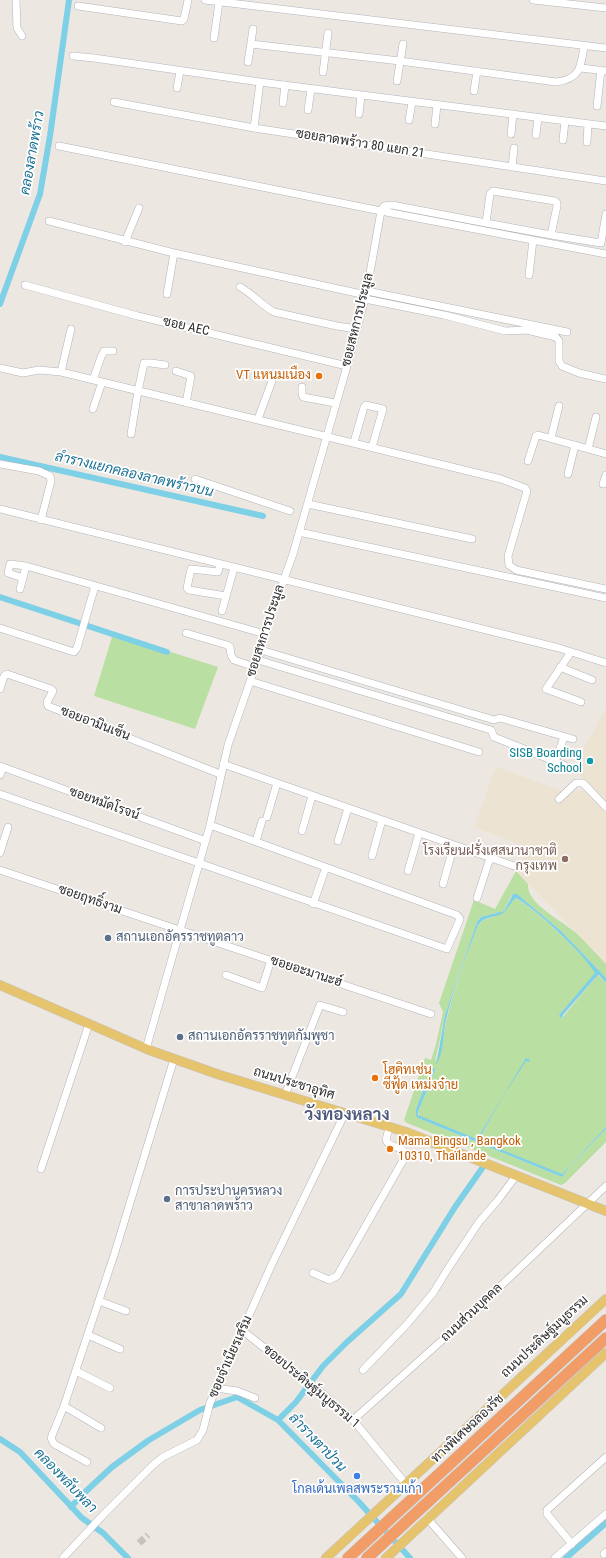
<!DOCTYPE html>
<html>
<head>
<meta charset="utf-8">
<style>
	body { margin:0 }
	canvas { display:block; background:#ede7e1 }
</style>
</head>
<body>
<canvas width="606" height="1558"></canvas>
<script>
const ctx = document.querySelector('canvas').getContext('2d');
ctx.lineJoin = 'round';
function fillPath(path, color) { ctx.fillStyle = color; ctx.fill(path, 'evenodd'); }
function stroke(path, color, width, dash) { ctx.strokeStyle = color; ctx.lineWidth = width; ctx.lineCap = dash ? 'butt' : 'round'; ctx.setLineDash(dash || []); ctx.stroke(path); }
function label(font, color, halo, rows, align = 'center') {
  ctx.font = font + ' "Roboto Condensed",Sarabun,sans-serif'; ctx.lineWidth = 3.5; ctx.setLineDash([]); ctx.textBaseline = 'middle'; ctx.strokeStyle = halo; ctx.fillStyle = color; for (const [text, x, y, turn = 0] of rows) {
    ctx.save(); ctx.translate(x, y); ctx.rotate((+turn || 0) * Math.PI / 180); ctx.textAlign = isNaN(turn) ? turn : align; if (halo) ctx.strokeText(text, 0, 0); ctx.fillText(text, 0, 0); ctx.restore();
  }
}
fillPath(new Path2D(`
	M 606,708 L 606,802 L 573,768 Z
	M 496,767 L 568,793 L 584,790 L 606,813 L 606,964 L 516,871 L 529,848 L 474,827 Z`), '#ede3d2');
fillPath(new Path2D(`
	M 112,637 L 166,653 L 171,652 L 218,667 L 195,729 L 94,696 Z
	M 516,871 L 528,884 C 526,904 563,921 576,933 C 587,943 596,954 606,964 L 606,978 L 561,931 L 517,894 L 513,894 L 510,898 L 504,911 L 481,917 L 477,922 L 445,1015 L 435,1062 C 444,1049 443,1033 447,1018 C 455,986 466,956 478,925 C 485,917 494,918 502,913 C 508,909 510,903 516,898 C 538,912 581,951 596,973 L 559,1015 L 562,1018 L 597,976 L 598,975 L 606,983 L 606,1127 L 562,1174 L 559,1174 L 480,1141 L 481,1136 L 497,1107 L 477,1139 L 420,1117 L 418,1112 L 435,1070 L 432,1068 L 416,1109 L 418,1118 L 562,1177 L 569,1167 L 606,1129 L 606,1142 L 565,1183 L 561,1185 L 407,1123 L 404,1120 L 425,1058 L 431,1060 L 436,1044 L 443,1012 L 439,1003 L 474,900 L 495,909 Z`), '#badfa2');
fillPath(new Path2D(`
	M 513,894 L 517,894 L 561,931 L 606,978 L 606,983 L 599,975 L 597,976 L 563,1015 L 562,1018 L 560,1017 L 559,1015 L 595,973 C 582,952 537,910 516,898 C 511,902 508,909 503,913 C 495,918 485,916 478,925 C 466,956 454,987 446,1020 C 443,1034 444,1052 436,1065 L 445,1015 L 477,922 L 481,917 L 504,911 Z
	M 526,1058 L 530,1060 L 529,1062 L 526,1061 L 524,1064 L 502,1098 L 479,1139 L 485,1143 L 562,1174 L 606,1127 L 606,1129 L 569,1167 L 562,1177 L 418,1118 L 416,1115 L 416,1109 L 432,1068 L 434,1068 L 435,1070 L 418,1112 L 418,1115 L 477,1139 Z`), '#7dd0e6');
stroke(new Path2D(`
	M 0,304 L 40,194 L 50,136 L 69,0
	M 0,457 L 263,516
	M 0,597 L 167,652
	M 278,1420 L 296,1402 L 323,1366 L 347,1342 L 401,1294 L 455,1207 L 483,1167
	M 0,1439 L 20,1452 L 82,1518 L 103,1533 L 128,1558
	M 71,1507 L 83,1494 L 112,1467 L 149,1440 L 200,1410 L 237,1397 L 278,1420 L 358,1501 L 410,1558
	M 566,1558 L 606,1523`), '#7dd0e6', 6);
stroke(new Path2D(`
	M 139,1543 L 148,1535`), '#c7c2bd', 7, [7, 3.5]);
const minor = new Path2D(`
	M 16,0 L 17,28 L 22,36
	M 205,0 L 606,48
	M 533,0 L 606,8
	M 78,6 L 182,21 L 184,19 L 188,0
	M 214,38 L 219,2
	M 251,44 L 400,61 L 556,82 C 581,79 581,66 584,46
	M 73,56 L 94,58 L 260,82 L 606,126
	M 248,62 L 253,29
	M 581,68 L 606,71
	M 323,72 L 328,33
	M 397,81 L 403,44
	M 177,88 L 180,71
	M 474,91 L 477,71
	M 114,102 L 254,128 L 606,181
	M 283,103 L 285,85
	M 597,106 L 601,70
	M 308,110 L 311,89
	M 359,114 L 361,95
	M 409,120 L 412,102
	M 435,124 L 437,105
	M 254,128 L 260,82
	M 511,134 L 513,114
	M 536,135 L 538,118
	M 563,140 L 565,121
	M 587,142 L 588,124
	M 59,146 L 381,211 L 606,254
	M 512,167 L 514,148
	M 49,221 L 174,253 L 366,295
	M 486,223 L 551,235
	M 125,242 L 139,208
	M 529,275 L 533,240
	M 25,285 L 138,316 L 347,366
	M 240,287 C 253,294 261,305 274,312 L 337,326 L 357,329
	M 367,291 L 567,332
	M 167,294 L 174,253
	M 365,299 L 444,315 L 505,331 L 527,330 L 539,333 L 556,337 L 559,341 L 559,361 L 562,366 L 579,373 L 606,379
	M 0,368 L 23,373 L 39,370 L 61,372 L 501,479 L 525,488 L 527,491 L 508,556 L 509,565 L 516,570 L 606,589
	M 176,371 L 191,376 L 186,403
	M 61,372 L 71,329
	M 93,380 L 101,357 L 104,351 L 113,351
	M 302,387 L 302,394 L 303,397 L 335,403
	M 93,409 L 102,382
	M 258,419 L 272,381
	M 131,434 L 138,391 L 144,363 L 151,363 L 165,365
	M 551,438 L 559,406
	M 354,442 L 364,407 L 366,405 L 383,409 L 372,447
	M 588,449 L 596,417
	M 528,461 L 536,436 L 538,435 L 606,454
	M 0,464 L 39,471 L 50,476 L 51,481 L 41,520
	M 568,474 L 575,445
	M 195,479 L 290,511
	M 603,484 L 606,475
	M 308,504 L 472,539
	M 0,509 L 559,648 L 606,663
	M 299,532 L 606,598
	M 220,564 L 218,572 L 191,569 L 187,588 L 189,590 L 226,596
	M 23,578 L 8,573 L 10,564 L 26,566 L 265,634
	M 20,589 L 26,566
	M 222,611 L 234,568
	M 0,628 L 74,652 L 77,648 L 95,586
	M 186,633 L 227,645 L 230,647 L 231,655 L 234,660 L 255,667
	M 261,650 L 494,720 L 500,718 L 573,739
	M 571,652 L 546,689 L 581,702
	M 258,660 L 491,730 L 494,737 L 564,765
	M 560,667 L 592,680
	M 250,681 L 479,752
	M 0,689 L 4,676 L 7,674 L 51,689 L 53,691 L 47,702 L 48,706 L 220,774
	M 555,762 L 564,737
	M 223,764 L 514,866
	M 0,766 L 206,841
	M 0,775 L 3,767
	M 0,794 L 447,949 L 460,919 L 457,915 L 210,825
	M 559,799 L 576,783 L 583,783 L 606,807
	M 267,817 L 277,783
	M 302,831 L 312,796
	M 256,841 L 262,821
	M 338,841 L 348,808
	M 0,853 L 8,827
	M 372,856 L 382,820
	M 0,870 L 431,1014
	M 408,871 L 419,833
	M 443,884 L 454,845
	M 477,898 L 490,858
	M 313,904 L 326,867
	M 226,975 L 262,988 L 271,960
	M 146,1049 L 199,864 L 210,825 L 228,745 L 261,650 L 269,621 L 293,554 L 347,366 L 366,295 L 381,211 L 384,206 L 392,205 L 486,223 L 490,194 L 493,191 L 555,201 L 557,203 L 557,206 L 551,235 L 601,243 L 606,214
	M 285,1095 L 320,1005 L 343,1012
	M 41,1169 L 89,1024
	M 313,1273 L 329,1280 L 337,1276 L 405,1157 L 404,1151 C 390,1142 381,1148 390,1127
	M 99,1301 L 126,1311
	M 243,1331 L 323,1394 L 353,1420 L 406,1484
	M 88,1335 L 120,1349
	M 363,1370 L 408,1323 L 433,1293 L 449,1267 L 479,1222 L 498,1200 L 516,1176
	M 76,1371 L 110,1388
	M 216,1388 L 237,1391 L 255,1398
	M 64,1406 L 101,1428
	M 353,1420 L 467,1318 L 606,1186
	M 87,1462 L 54,1444 L 51,1438 L 64,1406 L 115,1252 L 174,1059
	M 427,1518 L 462,1558
	M 572,1544 L 547,1514 L 547,1510 L 606,1457
	M 604,1554 L 606,1552
	M 63,1558 L 104,1514 L 153,1465 L 163,1457 L 197,1440 L 203,1430 L 210,1403 L 271,1266 L 345,1113
	M 555,1558 L 606,1514`);
const major = new Path2D(`
	M 0,985 L 149,1050 L 220,1075 L 406,1132 L 606,1211
	M 326,1558 L 606,1299
	M 386,1558 L 606,1353`);
const highway = new Path2D(`
	M 348,1558 L 606,1320
	M 367,1558 L 606,1338`);
stroke(minor, '#b1b4bc', 8);
stroke(major, '#c4c4c4', 10);
stroke(highway, '#c4c4c4', 12);
stroke(minor, '#fff', 7);
stroke(major, '#e6c36d', 9);
stroke(highway, '#f29c67', 11);
for (const [x, y, r, color] of [
	[319,376,4,"#e8710a"],
	[590,761,4,"#0f9aa8"],
	[565,859,4,"#8d6e63"],
	[108,938,4,"#5c6f8a"],
	[180,1037,4,"#5c6f8a"],
	[375,1078,4,"#e8710a"],
	[390,1149,4,"#e8710a"],
	[167,1199,4,"#5c6f8a"],
	[357,1476,4,"#3f7fe0"]
]) { const dot = new Path2D(); dot.arc(x, y, r, 0, 2 * Math.PI); ctx.fillStyle = color; ctx.fill(dot); stroke(dot, '#fff', 1.5); }
label('13px', '#2d2d2d', '#fff', [
	["ซอยลาดพร้าว 80 แยก 21",360,144,9],
	["ซอยสหการประมูล",358,320,-76],
	["ซอย AEC",186,327,13],
	["ซอยสหการประมูล",266,631,-72],
	["ซอยอามินเซ็น",95,724,21],
	["ซอยหมัดโรจน์",104,804,20],
	["ซอยฤทธิ์งาม",90,900,19],
	["ซอยอะมานะฮ์",306,972,18],
	["ถนนประชาอุทิศ",294,1084,17],
	["ถนนส่วนบุคคล",472,1313,-43],
	["ถนนประดิษฐ์มนูธรรม",545,1337,-43],
	["ซอยจำเนียรเสริม",231,1357,-66],
	["ซอยประดิษฐ์มนูธรรม 1",311,1387,40],
	["ทางพิเศษฉลองรัช",468,1429,-43]
]);
label('13px', '#c56008', '#fff', [
	["VT แหนมเนือง",311,376,"right"],
	["โฮคิทเช่น",383,1071],
	["ซีฟู้ด เหม่งจ๋าย",383,1086],
	["Mama Bingsu , Bangkok",398,1142],
	["10310, Thaïlande",398,1157]
], 'left');
label('13px', '#0d838f', '#fff', [
	["SISB Boarding",582,754],
	["School",582,769]
], 'right');
label('13px', '#785e54', '#fff', [
	["โรงเรียนฝรั่งเศสนานาชาติ",557,852],
	["กรุงเทพ",557,867]
], 'right');
label('13px', '#4e5e75', '#fff', [
	["สถานเอกอัครราชทูตลาว",116,938],
	["สถานเอกอัครราชทูตกัมพูชา",188,1037],
	["การประปานครหลวง",175,1192],
	["สาขาลาดพร้าว",175,1207]
], 'left');
label('13px', '#366cbe', '#fff', [
	["โกลเด้นเพลสพระรามเก้า",357,1490]
]);
label('italic 14px', '#197196', '#fff', [
	["คลองลาดพร้าว",33,153,-80],
	["ลำรางแยกคลองลาดพร้าวบน",134,475,13],
	["ลำรางตาป่วน",317,1443,46],
	["คลองพลับพลา",65,1481,46]
]);
label('bold 17px', '#505a7b', '#fff', [
	["วังทองหลาง",347,1116]
]);
</script>
</body>
</html>
